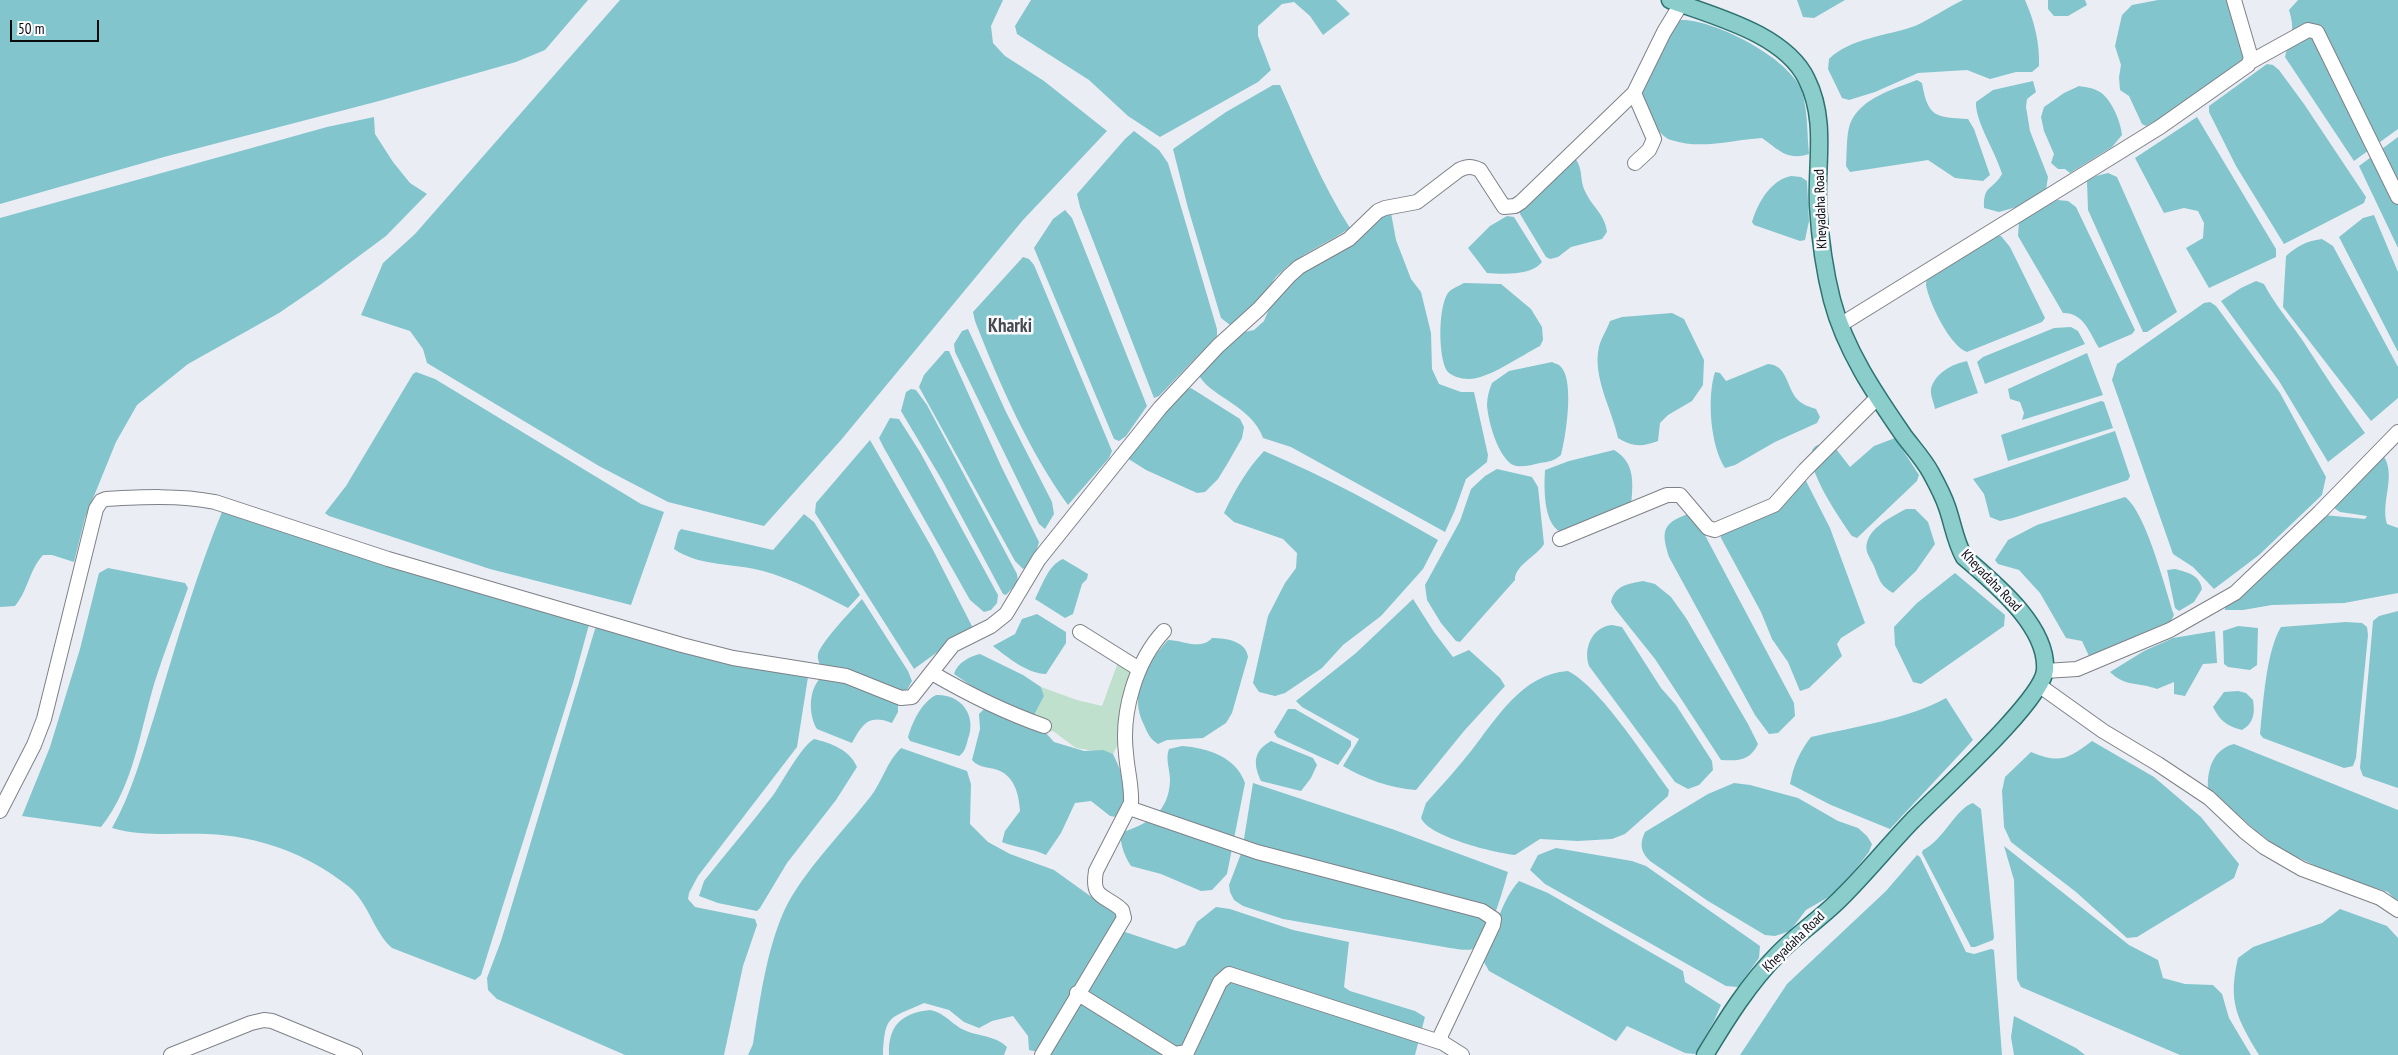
<!DOCTYPE html>
<html>
<head>
<meta charset="utf-8">
<style>
	body { margin:0 }
	#map { position:relative; width:2398px; height:1055px; overflow:hidden; background:#ebedf5; font-family:"PT Sans Narrow",sans-serif }
	canvas { display:block }
	.scale { position:absolute; left:10px; top:20px; width:89px; height:22px; box-sizing:border-box; border:2px solid #0a0b0d; border-top:0; padding-left:6px; font-size:15px; line-height:18px; white-space:nowrap; color:#0a0b0d; -webkit-text-stroke:4px #f9fbff; paint-order:stroke }
</style>
</head>
<body>
<div id="map">
<canvas width="2398" height="1055"></canvas>
<div class="scale">50 m</div>
</div>
<script>
const ctx = document.querySelector('canvas').getContext('2d');
ctx.lineJoin = 'round';
function fillPath(path, color) { ctx.fillStyle = color; ctx.fill(path, 'evenodd'); }
function stroke(path, color, width, dash) { ctx.strokeStyle = color; ctx.lineWidth = width; ctx.lineCap = dash ? 'butt' : 'round'; ctx.setLineDash(dash || []); ctx.stroke(path); }
function label(font, color, halo, rows, align = 'center') {
  ctx.font = font + ' "PT Sans Narrow",sans-serif'; ctx.lineWidth = 5; ctx.setLineDash([]); ctx.textBaseline = 'middle'; ctx.strokeStyle = halo; ctx.fillStyle = color; for (const [text, x, y, turn = 0] of rows) {
    ctx.save(); ctx.translate(x, y); ctx.rotate((+turn || 0) * Math.PI / 180); ctx.textAlign = isNaN(turn) ? turn : align; if (halo) ctx.strokeText(text, 0, 0); ctx.fillText(text, 0, 0); ctx.restore();
  }
}
fillPath(new Path2D(`
	M 1120,657 L 1139,669 L 1124,733 L 1113,754 L 1076,748 L 1053,731 L 1045,732 L 1032,719 L 1044,696 L 1041,687 L 1077,700 L 1102,706 Z`), '#bee0cc');
fillPath(new Path2D(`
	M 0,0 L 588,0 L 545,50 L 516,62 L 379,101 L 164,157 L 0,204 Z
	M 620,0 L 1003,0 L 991,26 L 993,43 L 1005,56 L 1044,81 L 1107,131 L 1023,220 L 841,440 L 764,526 L 668,502 L 599,466 L 427,363 L 423,349 L 410,331 L 361,315 L 383,263 L 415,234 Z
	M 1031,0 L 1336,0 L 1350,14 L 1323,35 L 1310,16 L 1294,2 L 1282,4 L 1258,26 L 1258,36 L 1271,70 L 1258,82 L 1160,137 L 1128,116 L 1089,80 L 1017,34 L 1015,26 Z
	M 1797,0 L 1845,0 L 1814,18 L 1803,17 Z
	M 1963,0 L 2025,0 C 2034,20 2040,43 2039,66 L 2032,72 L 2016,72 L 1990,79 L 1967,70 L 1918,73 L 1875,92 L 1849,100 L 1842,98 L 1828,69 L 1829,59 C 1850,38 1887,36 1915,26 C 1931,19 1946,8 1963,0 Z
	M 2048,0 L 2085,0 L 2087,5 L 2068,16 L 2054,16 L 2048,9 Z
	M 2158,0 L 2228,0 L 2245,59 L 2171,113 L 2146,126 L 2142,124 L 2129,96 L 2120,90 L 2119,77 L 2121,65 L 2115,46 L 2122,15 L 2132,5 Z
	M 2298,0 L 2398,0 L 2398,129 L 2354,161 L 2285,57 C 2290,36 2296,33 2289,10 Z
	M 1681,20 C 1714,19 1792,59 1802,92 C 1808,111 1807,134 1809,154 C 1787,161 1779,150 1762,138 C 1731,140 1702,150 1671,140 C 1656,136 1639,100 1643,86 C 1646,72 1670,30 1681,20 Z
	M 2267,64 L 2273,65 L 2279,70 L 2304,104 L 2366,197 L 2364,203 L 2284,244 L 2236,166 L 2209,112 L 2209,106 Z
	M 1917,80 L 1922,83 C 1928,118 1936,117 1968,119 L 1974,129 L 1990,175 L 1983,181 L 1955,178 L 1928,160 L 1850,172 L 1846,166 C 1847,153 1846,136 1850,124 C 1860,98 1894,89 1917,80 Z
	M 2033,81 L 2036,92 L 2027,99 L 2026,107 L 2030,131 L 2048,177 L 2046,190 L 2034,202 L 1999,212 L 1984,208 C 1983,185 1992,191 2002,174 C 1996,152 1975,122 1976,102 L 1993,90 Z
	M 1273,85 L 1280,85 C 1302,134 1321,183 1350,228 C 1326,244 1299,254 1278,275 C 1272,280 1270,289 1265,294 C 1255,306 1243,317 1230,325 L 1221,318 L 1188,208 L 1173,149 L 1226,112 Z
	M 2079,86 C 2085,87 2093,88 2098,91 C 2111,97 2121,122 2122,135 L 2112,147 L 2070,173 L 2065,169 L 2058,169 L 2051,163 L 2054,154 L 2044,131 L 2041,117 L 2044,107 L 2064,93 Z
	M 374,117 L 375,134 L 393,162 L 410,183 L 427,194 L 386,236 L 320,285 L 279,313 L 188,364 L 137,405 L 116,442 L 85,518 L 74,562 L 52,555 L 43,555 C 29,570 28,591 15,606 L 0,607 L 0,218 L 327,127 Z
	M 2197,117 L 2276,249 L 2276,257 L 2209,288 L 2186,248 L 2203,238 L 2204,223 L 2198,211 L 2184,208 L 2164,213 L 2135,158 Z
	M 1134,131 L 1159,150 L 1168,163 L 1217,329 L 1217,336 L 1159,396 L 1154,398 L 1080,207 L 1077,194 L 1125,139 Z
	M 2398,137 L 2398,248 L 2359,166 Z
	M 1575,158 C 1584,171 1579,178 1585,191 C 1592,207 1605,214 1607,232 L 1602,239 L 1571,247 L 1558,257 L 1550,259 L 1546,257 L 1520,214 L 1519,208 Z
	M 2108,173 L 2117,177 L 2177,312 L 2147,332 L 2143,332 L 2088,210 L 2087,181 L 2096,176 Z
	M 1791,176 L 1801,177 L 1807,181 L 1809,221 L 1805,240 L 1800,241 L 1754,225 L 1752,222 C 1758,202 1771,180 1791,176 Z
	M 2057,200 L 2068,201 L 2076,207 L 2135,330 L 2132,334 L 2099,348 C 2089,332 2084,313 2063,313 L 2018,236 L 2019,221 Z
	M 1065,210 L 1072,218 L 1147,406 L 1126,436 L 1119,441 L 1114,439 L 1034,248 L 1053,219 Z
	M 1381,213 L 1391,213 L 1396,240 L 1411,279 L 1421,292 L 1431,333 L 1432,369 L 1439,384 L 1461,392 L 1474,392 L 1488,455 L 1487,462 L 1466,479 L 1455,510 L 1445,532 L 1291,447 L 1263,438 C 1252,405 1207,396 1198,373 L 1235,334 L 1254,330 L 1264,321 L 1272,302 L 1293,277 Z
	M 2374,215 L 2398,272 L 2398,352 L 2339,237 L 2363,218 Z
	M 1507,216 L 1514,217 L 1542,262 C 1531,276 1503,274 1487,273 L 1468,248 L 1490,226 Z
	M 1991,235 L 2001,236 L 2010,247 L 2045,318 L 2042,322 L 1967,352 C 1950,346 1929,303 1926,285 C 1926,282 1927,277 1928,273 Z
	M 2322,239 L 2333,246 L 2398,367 L 2398,398 L 2371,421 L 2283,307 L 2286,256 C 2297,246 2307,241 2322,239 Z
	M 1023,257 L 1029,259 L 1034,265 L 1112,451 L 1109,458 L 1068,505 C 1028,449 1000,385 975,321 L 973,312 Z
	M 2256,281 L 2264,284 C 2275,305 2290,322 2303,341 C 2323,372 2343,403 2365,433 L 2328,462 L 2279,381 L 2221,301 L 2241,288 Z
	M 1464,283 L 1501,284 L 1531,309 L 1542,327 L 1543,340 L 1540,346 C 1522,355 1487,380 1468,379 C 1461,379 1451,376 1447,371 C 1438,357 1438,307 1448,293 C 1452,288 1459,286 1464,283 Z
	M 2210,302 L 2216,306 L 2280,393 L 2326,477 L 2322,495 L 2259,555 L 2214,589 L 2193,567 L 2173,554 L 2112,380 L 2117,364 L 2204,303 Z
	M 1672,313 L 1684,319 L 1704,360 L 1703,385 L 1692,401 L 1668,415 L 1660,423 L 1658,441 C 1642,447 1633,447 1618,438 C 1612,409 1592,377 1599,347 C 1601,338 1607,330 1610,321 L 1622,317 Z
	M 2071,327 L 2078,331 L 2085,344 L 1985,384 L 1977,362 L 1983,357 L 2054,328 Z
	M 968,329 L 1006,412 L 1052,502 L 1054,514 L 1045,529 L 1039,524 L 955,352 L 954,344 L 962,331 Z
	M 945,351 L 949,351 L 1002,468 L 1039,542 C 1036,552 1034,564 1023,569 L 1015,561 L 919,387 L 924,375 Z
	M 2087,353 L 2103,395 L 2022,420 L 2024,413 L 2020,402 L 2010,399 L 2008,389 Z
	M 1967,361 L 1978,393 L 1935,409 C 1934,403 1930,395 1931,389 C 1935,373 1952,364 1967,361 Z
	M 1552,362 C 1556,364 1559,364 1562,368 C 1574,384 1566,436 1561,455 C 1554,461 1548,462 1540,463 C 1532,465 1520,468 1513,465 C 1498,457 1488,421 1487,405 C 1487,398 1489,390 1492,383 L 1509,371 Z
	M 1768,364 C 1788,365 1786,388 1798,400 C 1803,405 1810,407 1816,409 L 1820,417 L 1817,423 L 1775,442 L 1735,465 L 1725,468 C 1710,445 1707,397 1715,372 L 1720,373 L 1726,381 Z
	M 416,372 L 435,379 L 641,504 L 664,512 L 631,605 L 490,569 L 329,516 L 325,513 L 346,486 L 413,374 Z
	M 1191,388 L 1240,419 L 1244,427 L 1242,438 L 1229,461 L 1218,479 L 1205,492 L 1197,493 L 1146,470 L 1127,458 L 1131,449 L 1184,391 Z
	M 911,389 L 916,390 L 927,405 L 1017,574 L 1018,582 L 1006,595 L 1003,594 L 942,480 L 901,411 L 906,392 Z
	M 2101,401 L 2104,402 L 2113,428 L 2008,461 L 2001,435 Z
	M 890,418 L 899,419 L 920,452 L 998,595 L 997,603 L 991,610 L 984,612 L 970,600 L 884,448 L 879,438 Z
	M 2115,431 L 2130,476 L 2128,480 L 2013,518 L 2000,521 L 1990,517 L 1984,494 L 1973,479 Z
	M 1895,438 L 1919,475 L 1917,481 L 1857,538 L 1852,536 C 1844,524 1778,433 1833,445 L 1850,467 L 1874,446 Z
	M 870,440 L 932,548 L 975,632 L 943,648 L 914,669 L 815,513 L 816,503 Z
	M 1614,450 C 1636,463 1633,484 1631,507 L 1578,524 L 1561,532 C 1543,524 1544,487 1545,470 L 1569,461 Z
	M 1264,451 C 1324,476 1381,507 1438,540 L 1423,569 L 1381,616 L 1343,645 L 1322,668 L 1285,693 L 1275,696 L 1259,692 L 1253,683 L 1268,616 L 1285,583 L 1296,568 L 1297,553 L 1283,539 L 1234,522 L 1224,513 C 1235,490 1247,469 1264,451 Z
	M 2382,454 C 2398,474 2380,501 2387,524 L 2398,528 L 2398,593 L 2344,603 L 2272,605 L 2243,610 L 2225,610 L 2225,606 L 2324,515 L 2365,519 L 2367,516 L 2340,512 L 2334,508 Z
	M 1497,469 L 1532,477 L 1538,487 L 1544,544 C 1537,556 1514,566 1515,580 L 1460,642 L 1456,641 L 1441,623 L 1427,600 L 1425,585 L 1460,521 L 1471,489 L 1485,476 Z
	M 1804,477 L 1830,528 L 1865,623 L 1841,638 L 1837,644 L 1842,656 L 1809,688 L 1800,691 L 1788,662 L 1772,639 L 1761,612 L 1721,538 L 1719,527 L 1762,516 Z
	M 2125,497 C 2146,512 2165,588 2174,615 L 2171,621 L 2089,656 L 2082,641 L 2066,638 L 2040,593 L 2019,570 L 1998,564 L 1995,560 L 2008,540 L 2037,525 Z
	M 224,507 L 590,621 L 573,683 L 481,975 L 475,980 L 392,948 C 373,931 369,903 348,886 C 308,854 259,836 207,834 C 176,833 143,837 112,828 C 132,793 143,751 155,714 C 176,645 196,574 224,507 Z
	M 1906,509 L 1915,509 L 1928,522 L 1935,544 L 1916,571 L 1893,593 C 1880,585 1880,581 1874,566 C 1872,562 1869,557 1867,552 C 1862,531 1891,517 1906,509 Z
	M 804,514 L 814,522 L 860,595 L 848,608 C 821,594 792,579 763,571 C 735,563 700,567 674,549 L 678,533 L 681,529 L 773,550 Z
	M 1688,514 L 1698,522 L 1794,703 L 1795,716 L 1778,733 L 1769,734 L 1755,715 L 1669,557 C 1661,532 1662,523 1688,514 Z
	M 1063,559 L 1088,574 L 1087,579 L 1082,584 L 1073,614 L 1065,618 L 1035,599 C 1042,586 1048,565 1063,559 Z
	M 108,568 L 185,583 L 188,588 C 177,619 165,650 155,681 C 140,730 134,786 101,827 L 22,816 L 50,747 L 80,649 L 99,573 Z
	M 2175,569 C 2187,572 2200,575 2202,589 L 2194,602 L 2179,611 L 2175,608 L 2167,570 Z
	M 1955,573 L 2005,615 L 2004,626 L 1921,684 L 1913,682 L 1895,645 L 1894,627 L 1917,603 Z
	M 1643,581 L 1655,584 L 1671,597 L 1686,618 L 1748,724 L 1758,744 C 1750,761 1738,761 1721,760 L 1655,659 L 1615,609 L 1611,602 C 1615,585 1628,584 1643,581 Z
	M 862,599 L 908,671 L 912,681 L 907,690 L 902,692 L 820,665 C 819,662 817,658 818,654 C 821,642 852,610 862,599 Z
	M 1413,599 L 1434,632 L 1453,657 L 1469,650 L 1500,678 L 1505,686 L 1464,731 L 1416,790 C 1390,788 1365,779 1343,766 L 1359,739 L 1302,707 L 1296,701 L 1356,653 Z
	M 2398,611 L 2398,788 L 2363,776 L 2360,768 L 2373,621 L 2379,616 Z
	M 1037,614 L 1066,632 L 1066,643 L 1046,674 C 1028,674 1007,657 993,646 L 1015,634 L 1022,619 Z
	M 2346,622 L 2362,623 L 2367,627 L 2368,635 L 2356,758 L 2353,766 L 2344,768 L 2263,738 L 2260,734 C 2263,706 2266,651 2281,627 Z
	M 599,624 L 808,677 L 797,747 L 698,876 L 689,893 L 688,899 L 695,907 L 755,919 L 757,925 L 743,966 L 724,1055 L 625,1055 L 497,999 L 488,990 L 487,978 L 501,941 L 595,629 Z
	M 1612,625 L 1622,627 L 1661,688 L 1676,705 L 1712,761 L 1713,770 L 1699,785 L 1688,789 L 1675,782 L 1589,666 C 1583,648 1592,627 1612,625 Z
	M 2238,626 L 2258,628 L 2257,665 L 2250,670 L 2228,667 L 2224,664 L 2223,631 Z
	M 2215,631 L 2217,663 L 2203,664 L 2185,696 L 2174,694 L 2174,682 L 2157,689 C 2139,682 2125,687 2110,672 L 2144,651 L 2173,638 Z
	M 1212,638 C 1226,638 1246,641 1248,657 L 1232,713 L 1226,723 L 1203,738 L 1167,740 L 1158,744 C 1150,739 1148,734 1144,725 C 1128,693 1146,664 1168,640 C 1183,640 1200,651 1212,638 Z
	M 980,654 L 1023,675 L 1041,687 L 1044,696 L 1032,719 L 998,704 L 954,674 C 957,663 970,656 980,654 Z
	M 1568,671 C 1601,688 1645,758 1669,790 L 1668,796 L 1625,834 L 1612,839 L 1578,841 L 1540,839 L 1515,855 C 1495,853 1429,837 1421,818 L 1426,803 C 1441,786 1457,769 1471,751 C 1497,718 1522,674 1568,671 Z
	M 823,676 L 832,677 L 898,703 L 898,712 L 892,723 C 869,714 863,723 852,743 L 817,729 C 808,715 808,687 823,676 Z
	M 2238,691 L 2246,693 L 2253,700 C 2255,713 2254,723 2242,730 C 2227,726 2220,721 2213,707 L 2224,692 Z
	M 936,695 C 961,694 977,715 968,739 C 966,746 965,752 959,756 L 910,741 L 908,737 C 913,721 921,703 936,695 Z
	M 1946,698 L 1973,740 L 1890,829 L 1831,805 L 1790,784 C 1793,766 1800,751 1811,737 C 1853,727 1909,719 1946,698 Z
	M 984,709 L 993,709 L 1045,732 L 1054,742 L 1084,751 L 1103,750 L 1113,754 C 1123,775 1133,797 1116,817 L 1110,816 L 1091,801 L 1075,803 L 1061,833 L 1046,855 C 1032,848 1016,848 1002,842 L 1005,831 L 1020,811 C 1019,797 1016,780 1002,772 C 992,766 981,770 972,760 L 980,729 L 979,714 Z
	M 1288,709 L 1295,709 L 1351,741 L 1351,746 L 1338,765 L 1277,737 L 1274,732 Z
	M 814,739 C 831,743 850,750 857,767 L 836,800 L 787,863 L 760,908 L 757,911 L 718,903 L 699,896 L 704,881 C 727,852 752,823 774,794 C 784,779 801,747 814,739 Z
	M 1271,741 L 1313,758 L 1317,765 L 1311,778 L 1301,791 L 1261,781 C 1253,764 1253,751 1271,741 Z
	M 2092,741 L 2154,777 L 2201,817 L 2239,864 L 2234,878 L 2137,937 L 2127,938 L 2076,892 L 2011,842 L 2004,827 L 2002,791 L 2005,777 L 2031,752 C 2060,764 2068,759 2092,741 Z
	M 2234,744 L 2398,810 L 2398,903 L 2388,892 L 2335,875 L 2280,849 L 2256,831 L 2208,788 C 2207,768 2214,749 2234,744 Z
	M 1182,746 C 1208,748 1236,757 1245,783 L 1227,874 L 1212,890 L 1201,891 L 1161,874 L 1131,866 C 1124,855 1121,846 1120,833 C 1148,824 1169,813 1170,780 C 1170,769 1165,759 1169,749 Z
	M 901,748 L 967,771 L 971,784 L 970,824 L 988,842 L 1010,854 L 1054,870 L 1118,916 L 1055,1019 L 1038,1052 L 1029,1050 L 1028,1036 L 1013,1016 L 992,1021 L 979,1028 L 964,1022 L 949,1010 L 924,1003 C 889,1019 885,1014 883,1055 L 748,1055 L 753,1044 C 760,1000 766,952 784,911 C 803,871 844,831 871,796 C 883,780 886,763 901,748 Z
	M 1253,783 L 1392,829 L 1508,872 C 1503,889 1489,943 1473,949 C 1467,951 1457,949 1450,948 L 1283,919 L 1243,906 L 1234,900 L 1230,892 L 1229,885 L 1242,851 Z
	M 1734,783 L 1750,785 L 1798,798 L 1838,821 L 1858,828 L 1867,836 L 1872,844 L 1869,852 L 1858,866 L 1832,895 L 1806,910 L 1790,931 L 1775,936 L 1765,935 L 1708,901 L 1650,861 C 1641,852 1639,845 1645,832 L 1708,794 Z
	M 1973,803 L 1981,809 L 1994,937 L 1993,940 L 1975,947 L 1971,947 L 1922,853 L 1923,850 C 1943,841 1956,808 1973,803 Z
	M 2004,846 L 2129,945 L 2158,960 L 2163,978 L 2185,984 L 2213,985 L 2222,994 L 2229,1018 L 2251,1055 L 2180,1055 L 2021,987 L 2017,979 L 2014,880 Z
	M 1556,848 L 1632,861 L 1646,866 L 1760,946 L 1759,958 L 1738,987 L 1726,986 L 1545,884 L 1530,870 L 1538,855 Z
	M 1917,855 L 1920,857 L 1966,952 L 1974,954 L 1991,949 L 1994,950 L 2002,1055 L 1740,1055 L 1787,984 L 1886,891 Z
	M 1519,881 L 1548,893 L 1683,971 L 1685,982 L 1721,1005 L 1714,1021 L 1695,1054 L 1685,1053 L 1627,1026 L 1616,1041 L 1489,971 L 1484,962 C 1493,936 1500,902 1519,881 Z
	M 1216,907 L 1230,909 L 1293,930 L 1349,942 L 1344,987 L 1350,991 L 1415,1011 L 1425,1017 L 1415,1055 L 1049,1055 L 1122,931 L 1176,949 L 1185,945 L 1197,922 Z
	M 2340,909 L 2387,926 L 2398,938 L 2398,1055 L 2259,1055 C 2236,1017 2228,1001 2238,958 L 2253,947 L 2322,923 Z
	M 930,1010 C 944,1013 949,1021 960,1028 C 975,1037 994,1034 1007,1047 L 1004,1055 L 889,1055 C 888,1026 901,1013 930,1010 Z
	M 2014,1016 L 2076,1048 L 2085,1055 L 2014,1055 L 2011,1037 Z`), '#82c5cc');
const minor = new Path2D(`
	M 2250,62 L 2308,30 L 2317,32 L 2398,197
	M 1634,93 L 1654,139 L 1649,150 L 1635,163
	M 1840,325 L 2160,127 L 2248,65 L 2251,58 L 2234,0
	M 1560,539 L 1667,495 L 1680,495 L 1708,528 L 1715,530 L 1774,505 L 1805,470 L 1878,397
	M 1080,632 L 1139,669
	M 2045,671 L 2077,669 L 2170,630 L 2235,593 L 2320,512 L 2398,432
	M 932,673 C 968,694 1004,712 1044,726
	M 2040,686 L 2103,731 L 2158,764 L 2209,798 L 2245,832 L 2264,847 L 2302,869 L 2380,898 L 2398,910
	M 1129,808 L 1257,852 L 1482,911 L 1494,919 L 1493,925 L 1440,1037 L 1443,1043 L 1462,1055
	M 0,811 L 34,745 L 44,719 L 96,509 L 101,501 L 106,499 C 142,497 179,495 215,502 L 388,559 L 682,645 L 733,658 L 846,676 L 901,698 L 912,697 L 953,645 L 991,626 L 1006,614 L 1039,559 L 1160,408 L 1218,346 L 1259,309 L 1289,276 L 1299,267 L 1349,239 L 1378,211 L 1385,208 L 1417,202 L 1459,170 C 1467,166 1472,166 1480,170 L 1504,207 L 1515,206 L 1521,202 L 1634,93 L 1664,32 L 1681,4
	M 1077,993 L 1175,1054 L 1187,1052 L 1220,982 L 1229,974 L 1443,1043
	M 171,1055 L 251,1023 L 264,1020 L 272,1021 L 355,1055
	M 1042,1055 L 1124,918 L 1122,910 C 1105,894 1091,900 1096,871 L 1131,803 C 1132,786 1127,770 1126,753 C 1121,712 1136,661 1164,631`);
const major = new Path2D(`
	M 1670,0 C 1713,16 1786,34 1807,80 C 1827,120 1816,164 1818,206 C 1820,238 1824,269 1832,300 C 1845,350 1875,394 1904,436 C 1913,448 1924,460 1931,473 C 1937,484 1943,495 1947,507 C 1953,524 1955,541 1964,557 C 1994,583 2048,626 2045,670 C 2043,700 1937,795 1912,821 C 1888,846 1867,872 1843,896 C 1823,917 1798,933 1778,954 C 1749,983 1726,1020 1705,1055`);
stroke(minor, '#7e8187', 16);
stroke(major, '#2c7370', 19);
stroke(minor, '#fff', 14);
stroke(major, '#8bcdca', 16);
label('14px', '#0a0b0d', '#f9fbff', [
	["Kheyadaha Road",1821,209,-92],
	["Kheyadaha Road",1991,581,46],
	["Kheyadaha Road",1794,942,-44]
]);
label('bold 19px', '#47494f', '#f9fbff', [
	["Kharki",1010,327]
]);
</script>
</body>
</html>
